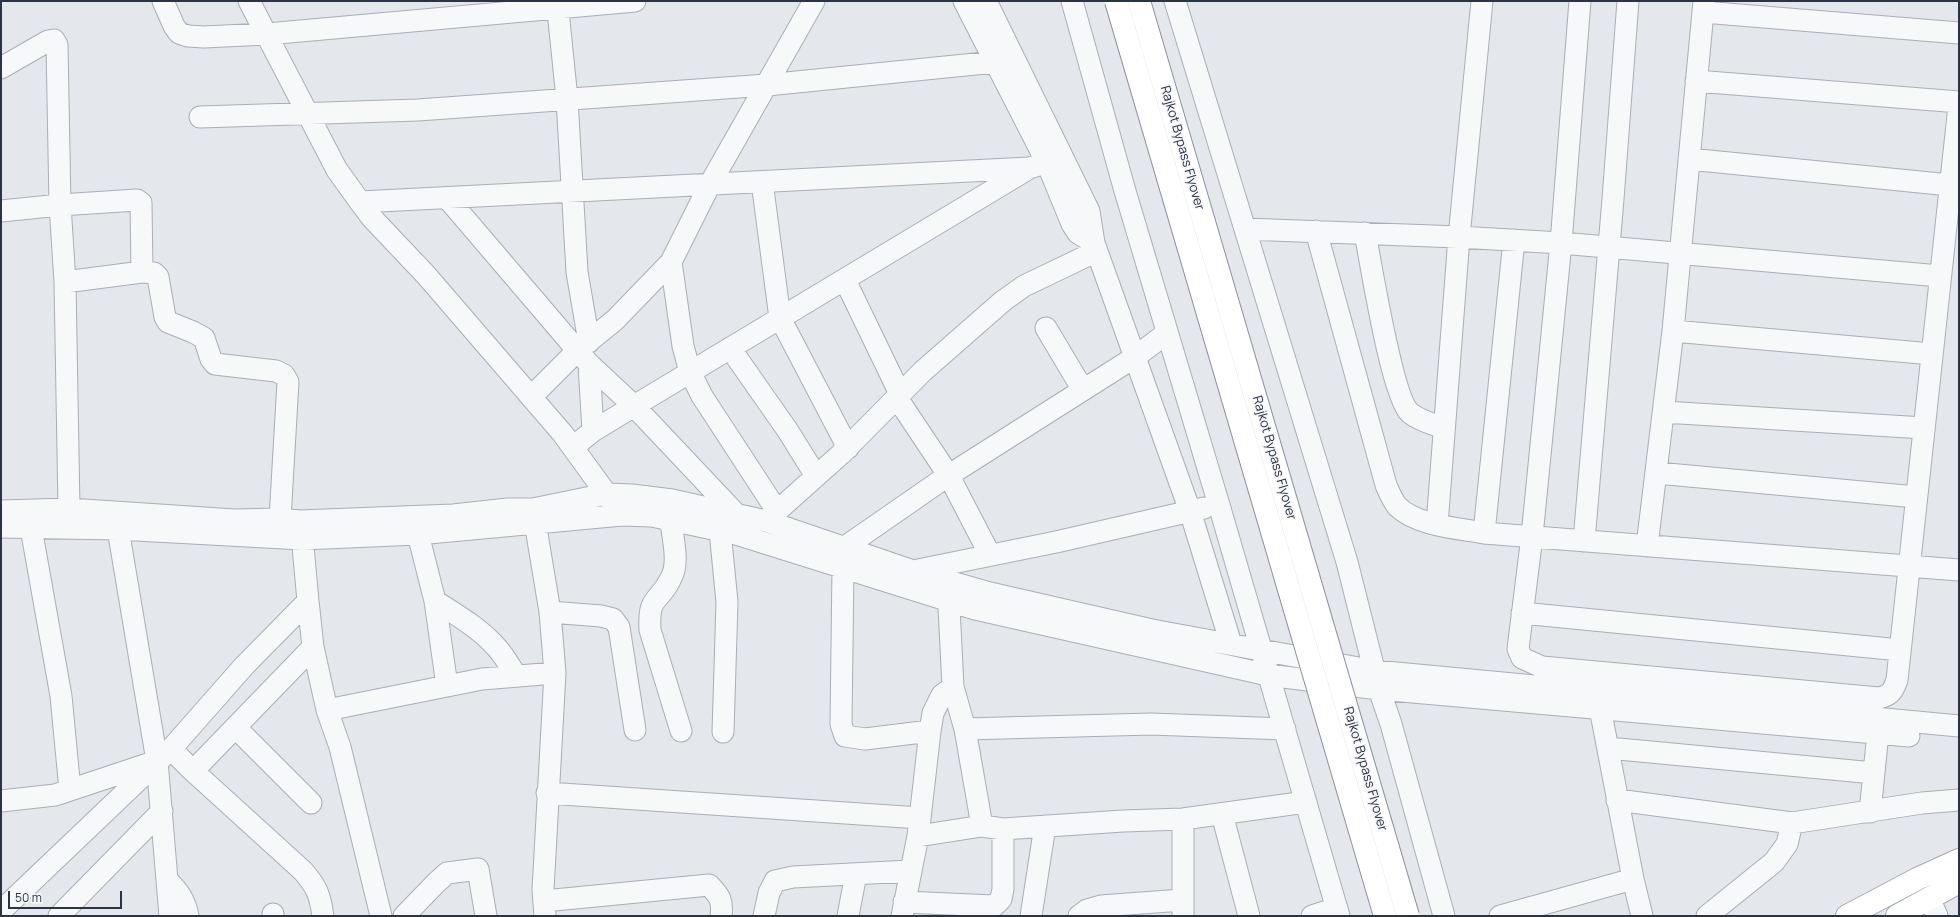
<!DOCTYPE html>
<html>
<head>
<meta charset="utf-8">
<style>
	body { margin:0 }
	#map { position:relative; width:1960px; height:917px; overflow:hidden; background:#e4e7ec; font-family:Manrope,sans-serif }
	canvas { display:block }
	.frame { position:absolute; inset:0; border:2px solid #2b3445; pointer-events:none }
	.scale { position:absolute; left:8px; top:891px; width:114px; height:18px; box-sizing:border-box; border:2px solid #2b3445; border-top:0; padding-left:5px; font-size:12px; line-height:14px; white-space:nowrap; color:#2b3445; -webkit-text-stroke:3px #f4f6f9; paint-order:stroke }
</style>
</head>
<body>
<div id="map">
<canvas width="1960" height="917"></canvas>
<div class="frame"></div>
<div class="scale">50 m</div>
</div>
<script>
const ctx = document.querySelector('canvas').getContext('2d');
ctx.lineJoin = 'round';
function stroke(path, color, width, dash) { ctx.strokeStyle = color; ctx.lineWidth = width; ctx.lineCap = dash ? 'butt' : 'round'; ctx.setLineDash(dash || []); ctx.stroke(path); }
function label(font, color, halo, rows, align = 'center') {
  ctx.font = font + ' Manrope,sans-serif'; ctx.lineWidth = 3; ctx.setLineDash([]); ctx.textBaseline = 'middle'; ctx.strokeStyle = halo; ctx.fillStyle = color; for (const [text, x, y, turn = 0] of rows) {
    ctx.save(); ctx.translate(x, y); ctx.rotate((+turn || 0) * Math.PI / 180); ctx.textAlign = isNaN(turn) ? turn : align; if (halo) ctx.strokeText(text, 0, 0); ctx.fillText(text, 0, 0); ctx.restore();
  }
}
const minor = new Path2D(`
	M 163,1 L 174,26 L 179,33 L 188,36 L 204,37 L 267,34 L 635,1
	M 249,1 L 337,170 L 360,202 L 372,218 L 426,275 L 563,434 L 613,503
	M 557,1 L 567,99 L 577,272 L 589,342
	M 964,1 L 1047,163 L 1072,224 L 1078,233 L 1094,243
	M 986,1 L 1089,211 L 1094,243 L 1190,511 L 1231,644
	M 1072,1 L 1125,191 L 1219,505 L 1339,916
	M 1175,1 L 1347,562 L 1379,689 L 1391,724 L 1444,916
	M 1580,1 L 1561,243 L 1532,536 L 1518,649 L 1522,658 L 1542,667 L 1879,698 C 1891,695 1893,691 1897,680 L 1959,106
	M 1703,12 L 1959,33
	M 1,68 L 48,41 L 54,40 L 57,45 L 60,205 L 65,282 L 69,509
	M 1696,81 L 1959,102
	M 200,117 L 418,110 L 767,85 L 995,62 L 1012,56
	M 1689,159 L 1950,185
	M 762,182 L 780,318 L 848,448
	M 448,199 L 589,364 L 634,406 L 735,513
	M 360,202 L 1029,168 L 1063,158
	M 1,211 L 60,205 L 137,200 L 141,203 L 142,272 L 154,273 L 158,277 L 165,317 L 168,322 L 193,332 L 204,338 L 211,359 L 215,364 L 276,371 L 284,375 L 288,382 L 280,519
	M 1245,229 L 1459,237 L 1561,243 L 1940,276
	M 1316,231 L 1386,485 C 1389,492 1393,502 1398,507 C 1418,526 1458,528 1484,533 L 1959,570
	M 1365,233 C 1371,264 1392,397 1410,413 C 1420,421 1433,424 1444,428
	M 671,262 L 683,346 L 690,372 L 702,396 L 777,511
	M 845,280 L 900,394
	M 65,282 L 142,272
	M 1046,328 L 1083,390
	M 1673,331 L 1932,354
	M 730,348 L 788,431 L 816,476
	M 589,364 L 593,431
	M 531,397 L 578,350 L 615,320 L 671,262 L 710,184 L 814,1
	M 897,398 L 949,476 L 990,555
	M 1664,412 L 1924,428
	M 573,447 L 593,431 L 634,406 L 1028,169
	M 1657,473 L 1916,497
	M 533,510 L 550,612 L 555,673 L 543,890 L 545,916
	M 1,511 L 69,509 L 234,520 L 280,519 L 300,521 L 453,515 L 508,509 L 533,509 L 606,494 L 632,495 L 672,500 L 766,521 L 913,571 L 990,593 L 1152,630 L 1375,671 L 1959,726
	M 116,517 L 157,761
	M 671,520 C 672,537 680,562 671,578 C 659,604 648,594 650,630 L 681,731
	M 766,521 L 841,454 L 923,371 L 1003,301 L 1024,286 L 1097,251
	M 1437,525 L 1459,237 L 1482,1
	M 1,527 L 118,529 L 302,539 L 418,534 L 622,515 L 652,516 L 736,534 L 975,609 L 1268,675 L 1379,689 L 1909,736
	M 31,528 L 61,696 L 70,790
	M 720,531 L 727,602 L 723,732
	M 1484,533 L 1514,240
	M 418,534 L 435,601 L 447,686
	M 1584,541 L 1613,199 L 1628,1
	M 1647,546 L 1673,331 L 1704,1
	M 845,547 L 946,477 L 1135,357 L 1167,333
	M 843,568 L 841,724 L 845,736 L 865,739 L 930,731
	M 918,570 L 1056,542 L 1204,508
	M 948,588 L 953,687 L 965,729 L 982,826
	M 308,601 L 313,647 L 327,710 L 340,747 L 381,916
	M 435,601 C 457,615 481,629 498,649 C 505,657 510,667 516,675
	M 550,612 L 601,616 L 613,619 L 619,627 L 635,730
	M 1522,613 L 1900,650
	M 1600,708 L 1633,879 L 1642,916
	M 327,710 L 482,679 L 555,673
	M 236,728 L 311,803
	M 965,729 L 1151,724 L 1285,729
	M 1608,748 L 1874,773
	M 171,749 L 193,771 L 303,871 C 317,887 320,895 323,916
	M 193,771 L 313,647
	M 547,793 L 920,818
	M 1617,800 L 1792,823 L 1922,803 L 1959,800
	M 1,801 L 55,795 L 157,761 L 170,916
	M 1870,812 L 1878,733
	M 1222,814 L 1249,916
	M 1183,819 L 1183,916
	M 918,836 L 982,826 L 1003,829 L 1123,821 L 1183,819 L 1306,802
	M 167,880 C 179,892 185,900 188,916
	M 1929,898 L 1937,916
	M 544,901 L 709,885 C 720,896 723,901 721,916
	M 904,902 L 994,906 L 1001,899 L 1003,889 L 1003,829
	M 1,911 L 171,749 L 244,666 L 308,601 L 301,525
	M 273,914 L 273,916
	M 59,916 L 162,811
	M 404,916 L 436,883 L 447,873 L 478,869 L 486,916
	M 764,916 L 769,893 L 775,881 L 793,877 L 910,871
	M 848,916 L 856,874
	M 902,916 L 918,836 L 930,731 L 933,713 L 942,695 L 953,687
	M 1031,916 L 1045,826
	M 1079,916 L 1087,910 L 1101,906 L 1182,900
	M 1312,916 L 1337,908
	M 1500,916 L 1633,879
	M 1707,916 L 1774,862 L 1787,844 L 1792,823`);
const major = new Path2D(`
	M 1847,916 L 1917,879 L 1959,860
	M 1897,916 L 1959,882`);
stroke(minor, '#a9aeb7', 23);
stroke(major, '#a3abb8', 24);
stroke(minor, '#f7f8fa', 21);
stroke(major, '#fff', 22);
const highwayBridge = new Path2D(`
	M 1116,1 L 1385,916
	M 1139,1 L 1408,916`);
stroke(highwayBridge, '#8b94a3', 24, []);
stroke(highwayBridge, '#fff', 22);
label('13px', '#2b3445', '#f4f6f9', [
	["Rajkot Bypass Flyover",1182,148,74],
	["Rajkot Bypass Flyover",1274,458,74],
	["Rajkot Bypass Flyover",1365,769,74]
]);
</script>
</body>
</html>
